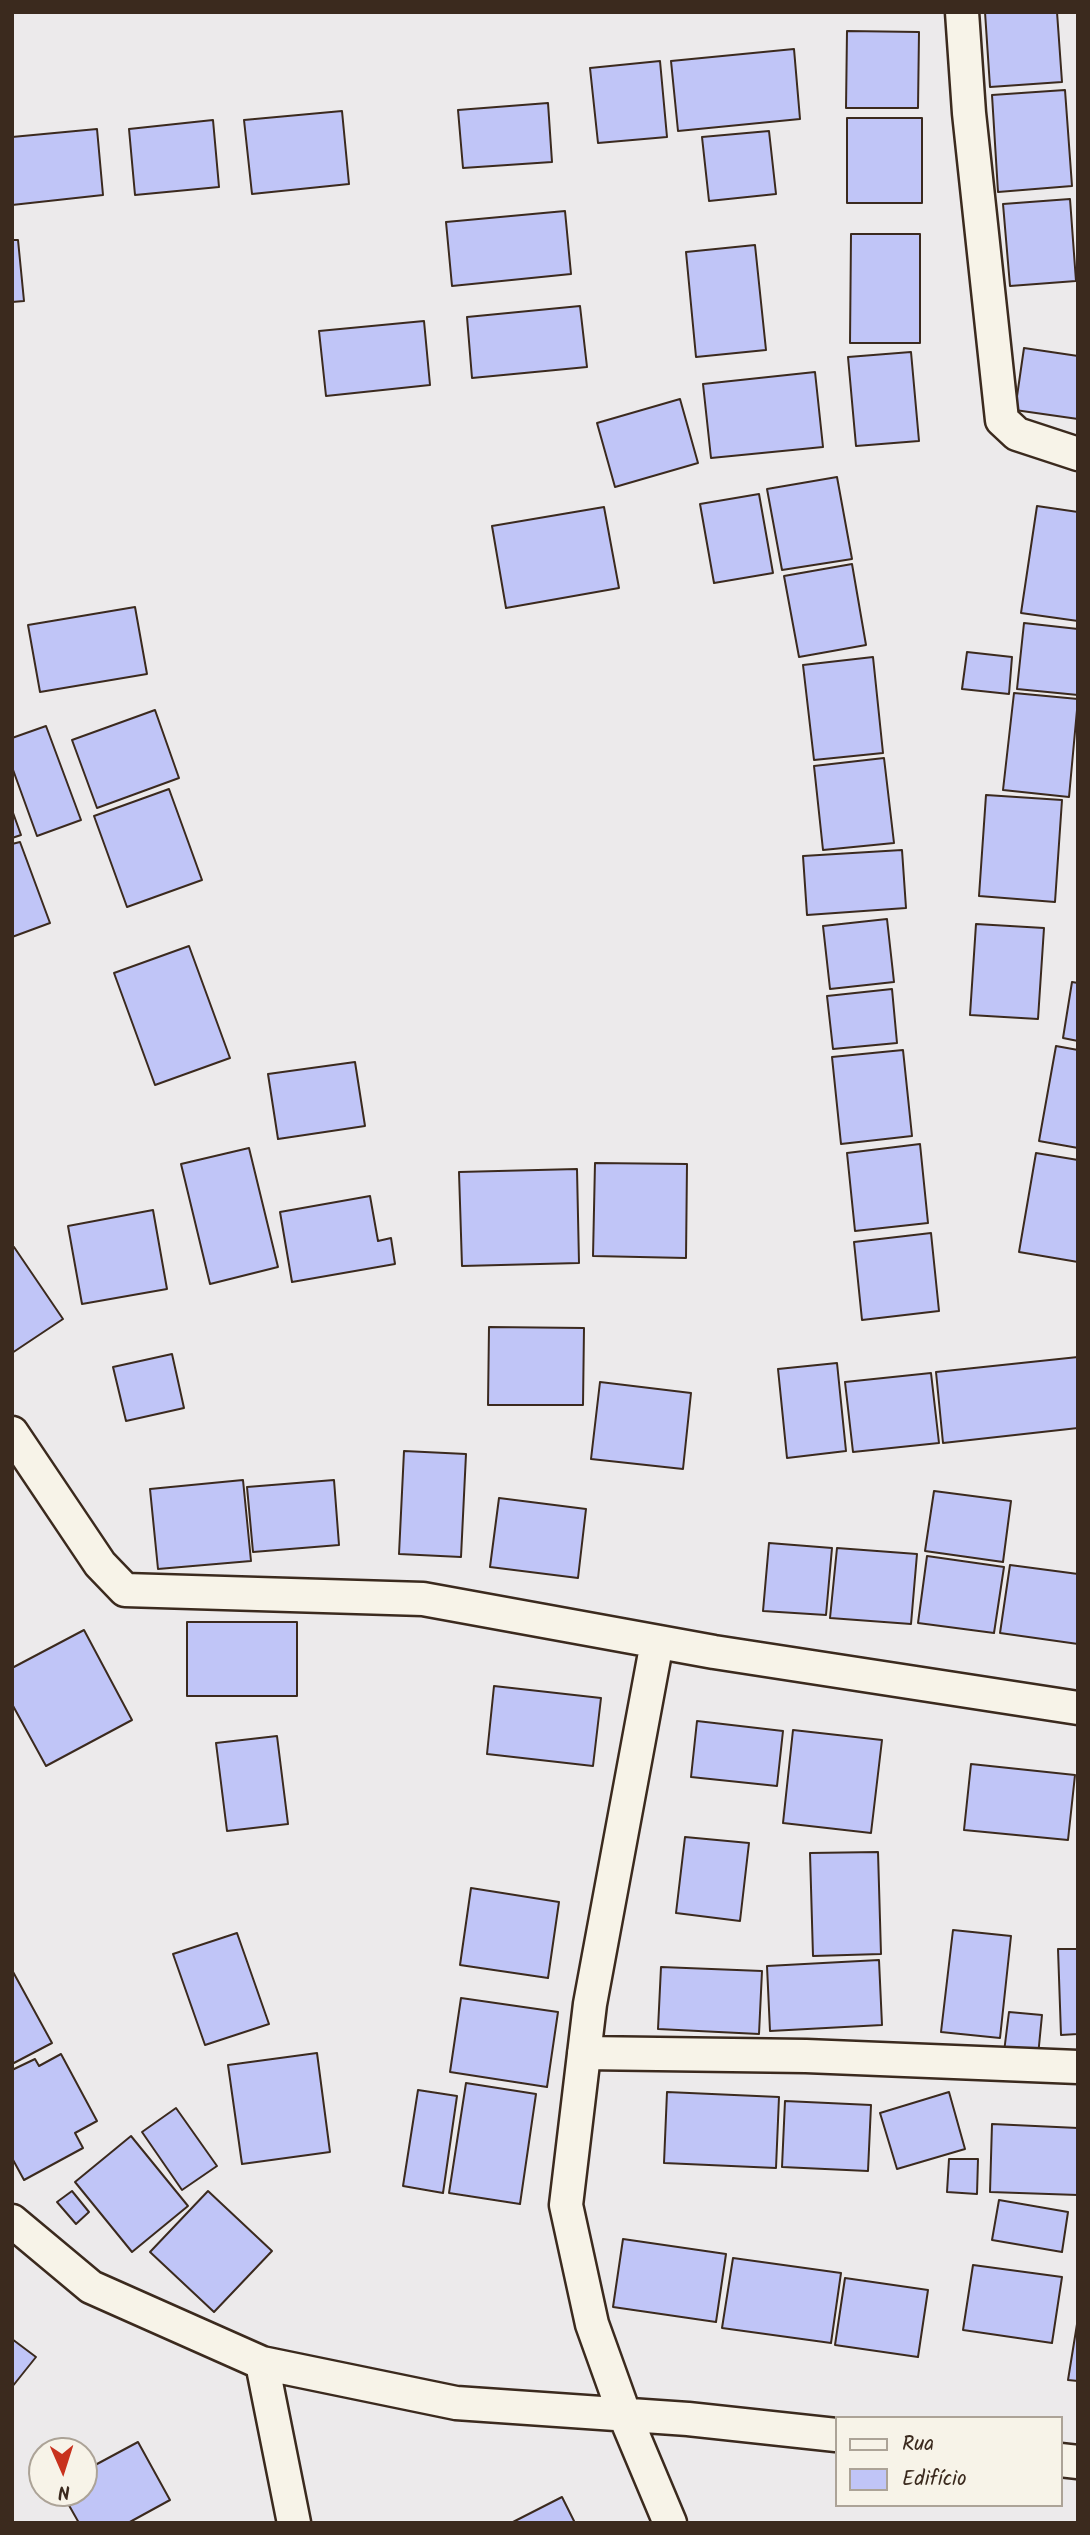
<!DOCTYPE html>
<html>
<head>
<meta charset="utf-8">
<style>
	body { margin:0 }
	#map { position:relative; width:1090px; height:2535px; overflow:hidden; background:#eceaeb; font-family:Kalam,sans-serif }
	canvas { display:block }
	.frame { position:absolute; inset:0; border:14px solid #3b2a1e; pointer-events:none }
	.legend { position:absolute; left:835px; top:2416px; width:228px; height:91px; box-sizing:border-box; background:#f7f3e8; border:2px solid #aca397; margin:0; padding:9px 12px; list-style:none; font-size:21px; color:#3b2a1e }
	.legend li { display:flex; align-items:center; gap:14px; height:35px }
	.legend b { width:35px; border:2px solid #aca397 }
	.north { position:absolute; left:28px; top:2437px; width:70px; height:70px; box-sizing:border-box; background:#f7f3e8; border:2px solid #aca397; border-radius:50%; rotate:177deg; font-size:19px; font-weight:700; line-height:28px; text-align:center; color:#3b2a1e }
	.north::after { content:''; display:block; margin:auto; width:24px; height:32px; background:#c8321e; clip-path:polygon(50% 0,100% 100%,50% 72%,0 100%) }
</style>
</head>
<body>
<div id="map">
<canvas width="1090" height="2535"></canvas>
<div class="frame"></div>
<ul class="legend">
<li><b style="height:9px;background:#f7f3e8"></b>Rua</li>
<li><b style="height:19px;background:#c0c5f7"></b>Edifício</li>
</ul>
<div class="north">N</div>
</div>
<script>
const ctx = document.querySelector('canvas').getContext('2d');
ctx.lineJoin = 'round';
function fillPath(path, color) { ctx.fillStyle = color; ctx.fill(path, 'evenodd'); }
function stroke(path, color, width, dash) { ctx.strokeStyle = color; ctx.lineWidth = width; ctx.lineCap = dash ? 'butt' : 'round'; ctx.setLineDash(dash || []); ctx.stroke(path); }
const building = new Path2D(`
	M 985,12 L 1057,12 L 1062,82 L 990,87 Z
	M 847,31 L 919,32 L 918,108 L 846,108 Z
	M 794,49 L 800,119 L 678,131 L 671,61 Z
	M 660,61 L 667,137 L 598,143 L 590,68 Z
	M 1065,90 L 1072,186 L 998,192 L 992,95 Z
	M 548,103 L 552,162 L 463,168 L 458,110 Z
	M 342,111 L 349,184 L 252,194 L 244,120 Z
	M 847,118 L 922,118 L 922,203 L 847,203 Z
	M 213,120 L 219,187 L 135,195 L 129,129 Z
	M 97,129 L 103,195 L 12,205 L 12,137 Z
	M 769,131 L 776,194 L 709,201 L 702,137 Z
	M 1070,199 L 1076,281 L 1010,286 L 1003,204 Z
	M 565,211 L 571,274 L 452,286 L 446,222 Z
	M 851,234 L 920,234 L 920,343 L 850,343 Z
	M 12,240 L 18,240 L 24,301 L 12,302 Z
	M 755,245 L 766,350 L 696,357 L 686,252 Z
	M 580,306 L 587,367 L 472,378 L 467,317 Z
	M 424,321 L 430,385 L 326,396 L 319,331 Z
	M 1024,348 L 1078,356 L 1078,419 L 1015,410 Z
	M 911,352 L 919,441 L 856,446 L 848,357 Z
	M 815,372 L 823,447 L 711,458 L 703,384 Z
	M 680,399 L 698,463 L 615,487 L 597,423 Z
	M 837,477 L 852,559 L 782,570 L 767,489 Z
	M 759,494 L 773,573 L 714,583 L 700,504 Z
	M 1037,506 L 1078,512 L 1078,621 L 1021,613 Z
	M 604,507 L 619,588 L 506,608 L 492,526 Z
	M 852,564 L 866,645 L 799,657 L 784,576 Z
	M 135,607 L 147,674 L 40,692 L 28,625 Z
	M 1024,623 L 1078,629 L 1078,695 L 1017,689 Z
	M 967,652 L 1012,657 L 1009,694 L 962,689 Z
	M 873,657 L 883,753 L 814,760 L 803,665 Z
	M 1014,693 L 1078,699 L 1069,797 L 1003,790 Z
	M 155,710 L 179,778 L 97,808 L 72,740 Z
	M 46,726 L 81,820 L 37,836 L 12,767 L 12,738 Z
	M 884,758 L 894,843 L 823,850 L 814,766 Z
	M 169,789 L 202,880 L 127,907 L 94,816 Z
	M 986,795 L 1062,800 L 1055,902 L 979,896 Z
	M 12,810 L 21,835 L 12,838 Z
	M 20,842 L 50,923 L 12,937 L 12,844 Z
	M 902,850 L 906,908 L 807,915 L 803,856 Z
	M 887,919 L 894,982 L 830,989 L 823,926 Z
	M 976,924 L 1044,928 L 1038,1019 L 970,1015 Z
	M 189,946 L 230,1058 L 155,1085 L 114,973 Z
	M 1072,982 L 1078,983 L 1078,1041 L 1063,1038 Z
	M 892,989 L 897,1043 L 833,1049 L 827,996 Z
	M 1056,1046 L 1078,1050 L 1078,1148 L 1039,1141 Z
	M 903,1050 L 912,1136 L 841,1144 L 832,1057 Z
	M 355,1062 L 365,1126 L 278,1139 L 268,1074 Z
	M 920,1144 L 928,1223 L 855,1231 L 847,1153 Z
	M 249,1148 L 278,1267 L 210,1284 L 181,1164 Z
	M 1036,1153 L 1078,1160 L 1078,1262 L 1019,1252 Z
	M 595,1163 L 687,1164 L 686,1258 L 593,1256 Z
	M 577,1169 L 579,1263 L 462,1266 L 459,1172 Z
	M 370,1196 L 378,1241 L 391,1238 L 395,1264 L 292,1282 L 280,1212 Z
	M 153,1210 L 167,1289 L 82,1304 L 68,1226 Z
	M 931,1233 L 939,1311 L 862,1320 L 854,1242 Z
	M 14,1247 L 63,1319 L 12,1353 L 12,1249 Z
	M 489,1327 L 584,1328 L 583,1405 L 488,1405 Z
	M 172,1354 L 184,1408 L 126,1421 L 113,1367 Z
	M 1078,1357 L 1078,1428 L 943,1443 L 936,1372 Z
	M 837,1363 L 846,1451 L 787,1458 L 778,1369 Z
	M 931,1373 L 939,1443 L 853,1452 L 845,1382 Z
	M 600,1382 L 691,1393 L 683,1469 L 591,1459 Z
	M 404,1451 L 466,1454 L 461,1557 L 399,1554 Z
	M 243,1480 L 251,1561 L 158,1569 L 150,1489 Z
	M 334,1480 L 339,1545 L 253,1552 L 247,1487 Z
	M 934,1491 L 1011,1501 L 1003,1562 L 925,1551 Z
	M 499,1498 L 586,1509 L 578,1578 L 490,1567 Z
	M 769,1543 L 832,1548 L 826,1615 L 763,1611 Z
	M 837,1548 L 917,1554 L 911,1624 L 830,1618 Z
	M 927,1556 L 1004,1567 L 994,1633 L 918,1623 Z
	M 1010,1565 L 1078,1574 L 1078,1644 L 1000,1633 Z
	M 187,1622 L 297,1622 L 297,1696 L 187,1696 Z
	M 84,1630 L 132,1720 L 46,1766 L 12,1704 L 12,1668 Z
	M 494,1686 L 601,1698 L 593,1766 L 487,1754 Z
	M 697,1721 L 783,1731 L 777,1786 L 691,1777 Z
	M 793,1730 L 882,1740 L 871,1833 L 783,1823 Z
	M 277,1736 L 288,1824 L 227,1831 L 216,1743 Z
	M 971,1764 L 1075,1775 L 1068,1840 L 964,1830 Z
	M 685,1837 L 749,1843 L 740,1921 L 676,1913 Z
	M 878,1852 L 881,1954 L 813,1956 L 810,1853 Z
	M 471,1888 L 559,1902 L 548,1978 L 460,1965 Z
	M 953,1930 L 1011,1936 L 1000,2038 L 941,2032 Z
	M 237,1933 L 269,2024 L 205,2045 L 173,1954 Z
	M 1058,1949 L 1078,1949 L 1078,2034 L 1061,2035 Z
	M 879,1960 L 882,2025 L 770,2031 L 767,1966 Z
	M 661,1967 L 762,1971 L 759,2034 L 658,2029 Z
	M 12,1970 L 52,2043 L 12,2064 Z
	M 461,1998 L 558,2012 L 547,2087 L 450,2072 Z
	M 1009,2012 L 1042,2015 L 1038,2056 L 1004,2052 Z
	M 317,2053 L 330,2152 L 242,2164 L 228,2065 Z
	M 61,2054 L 97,2121 L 75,2133 L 83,2148 L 24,2180 L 12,2158 L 12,2070 L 35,2059 L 39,2066 Z
	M 466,2083 L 536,2094 L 520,2204 L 449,2193 Z
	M 418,2090 L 457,2096 L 443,2193 L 403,2186 Z
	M 667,2092 L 779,2097 L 776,2168 L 664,2163 Z
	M 949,2092 L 965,2149 L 897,2169 L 880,2113 Z
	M 785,2101 L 871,2105 L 868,2171 L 782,2167 Z
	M 176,2108 L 217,2166 L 182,2190 L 142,2132 Z
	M 992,2124 L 1078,2128 L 1078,2195 L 990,2192 Z
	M 131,2136 L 188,2206 L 132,2252 L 75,2182 Z
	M 949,2159 L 978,2159 L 977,2194 L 947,2192 Z
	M 72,2191 L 89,2212 L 76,2224 L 57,2202 Z
	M 208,2191 L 272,2251 L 214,2312 L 150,2252 Z
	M 999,2200 L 1068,2212 L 1062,2252 L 992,2240 Z
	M 623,2239 L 726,2254 L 716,2322 L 613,2307 Z
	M 733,2258 L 841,2273 L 831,2343 L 722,2328 Z
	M 973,2265 L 1062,2277 L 1052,2343 L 963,2330 Z
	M 845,2278 L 928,2290 L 918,2357 L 835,2345 Z
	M 1078,2318 L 1078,2381 L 1068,2380 Z
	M 12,2339 L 36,2357 L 12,2387 Z
	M 138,2442 L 170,2500 L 128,2523 L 79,2523 L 62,2493 L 84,2493 L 84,2471 Z
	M 562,2497 L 575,2523 L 511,2523 Z`);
fillPath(building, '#c0c5f7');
stroke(building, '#3b2a1e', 2);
const street = new Path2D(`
	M 962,12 L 969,113 L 1002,420 L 1017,434 L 1078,454
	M 12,1433 L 100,1564 L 125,1590 L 423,1599 L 714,1652 L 1078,1708
	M 657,1642 L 590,2004 L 566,2205 L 592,2324 L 625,2416 L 670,2523
	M 584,2053 L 806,2056 L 1078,2067
	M 12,2221 L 91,2287 L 262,2363 L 456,2403 L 688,2419 L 836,2435
	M 262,2363 L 294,2523
	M 1060,2460 L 1078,2462`);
stroke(street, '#3b2a1e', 37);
stroke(street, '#f7f3e8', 32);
</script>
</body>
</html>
